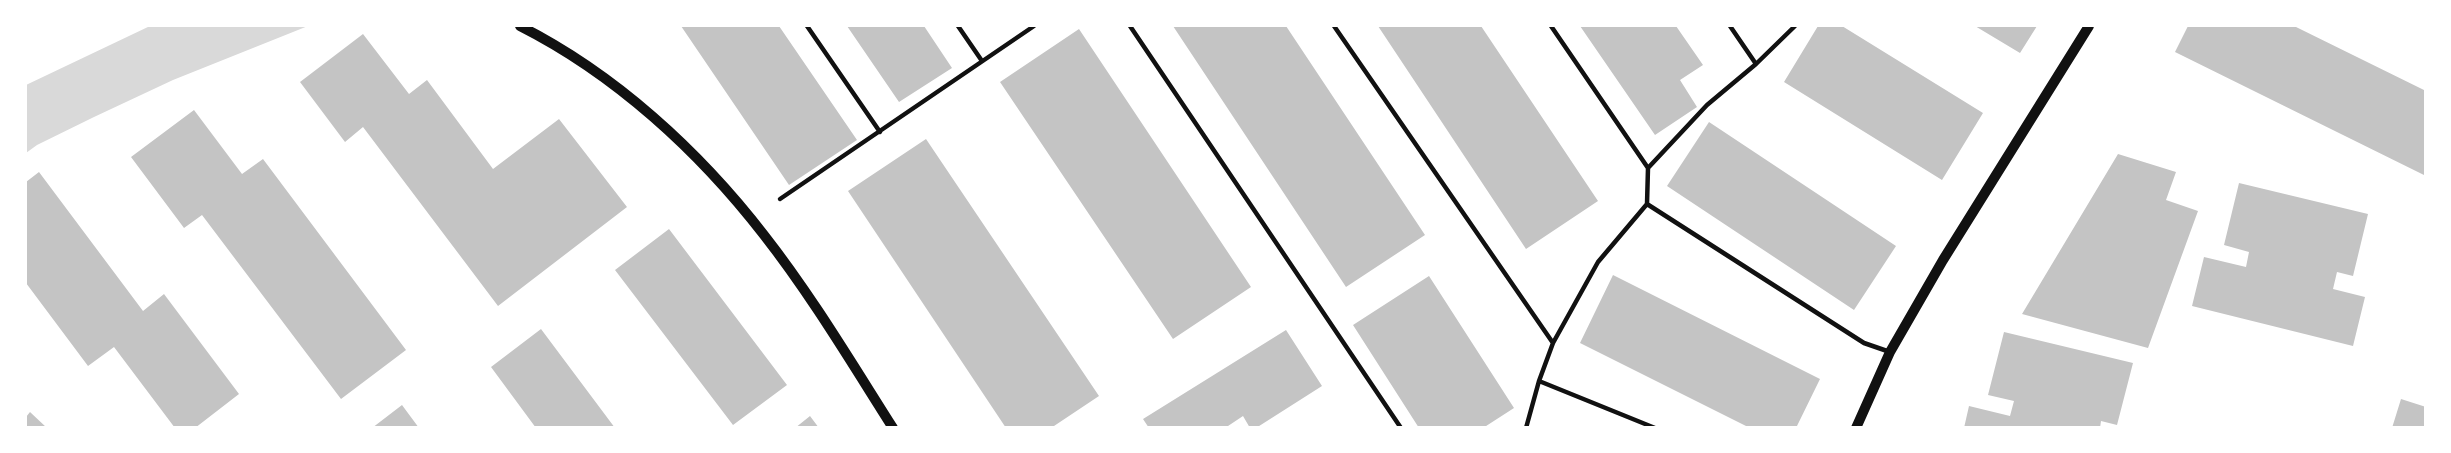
<!DOCTYPE html>
<html>
<head>
<meta charset="utf-8">
<style>
	body { margin:0 }
	#map { position:relative; width:2451px; height:453px; overflow:hidden; background:#fff; font-family:Rubik,sans-serif }
	canvas { display:block }
	.frame { position:absolute; inset:0; border:27px solid #fff; pointer-events:none }
</style>
</head>
<body>
<div id="map">
<canvas width="2451" height="453"></canvas>
<div class="frame"></div>
</div>
<script>
const ctx = document.querySelector('canvas').getContext('2d');
ctx.lineJoin = 'round';
function fillPath(path, color) { ctx.fillStyle = color; ctx.fill(path, 'evenodd'); }
function stroke(path, color, width, dash) { ctx.strokeStyle = color; ctx.lineWidth = width; ctx.lineCap = dash ? 'butt' : 'round'; ctx.setLineDash(dash || []); ctx.stroke(path); }
fillPath(new Path2D(`
	M 150,26 L 308,26 L 173,80 L 94,117 L 37,145 L 26,153 L 26,85 Z`), '#d9d9d9');
fillPath(new Path2D(`
	M 681,26 L 779,26 L 857,140 L 789,185 Z
	M 847,26 L 924,26 L 952,68 L 899,102 Z
	M 1173,26 L 1286,26 L 1425,235 L 1346,287 Z
	M 1378,26 L 1481,26 L 1598,201 L 1526,249 Z
	M 1580,26 L 1676,26 L 1703,65 L 1680,80 L 1697,107 L 1655,135 Z
	M 1818,26 L 1842,26 L 1983,113 L 1942,180 L 1784,82 Z
	M 1975,26 L 2037,26 L 2020,53 Z
	M 2188,26 L 2294,26 L 2426,91 L 2426,176 L 2175,52 Z
	M 1079,29 L 1251,287 L 1173,339 L 1000,82 Z
	M 363,34 L 409,94 L 427,80 L 493,169 L 559,119 L 627,207 L 498,306 L 363,127 L 345,142 L 300,82 Z
	M 194,110 L 242,174 L 263,159 L 406,350 L 341,399 L 202,215 L 184,228 L 131,157 Z
	M 1709,122 L 1896,246 L 1854,310 L 1667,186 Z
	M 926,139 L 1099,396 L 1051,428 L 1006,428 L 848,191 Z
	M 2118,154 L 2176,172 L 2166,200 L 2198,211 L 2148,348 L 2022,314 Z
	M 39,172 L 143,311 L 164,294 L 239,394 L 195,428 L 175,428 L 114,347 L 88,366 L 26,283 L 26,182 Z
	M 2239,183 L 2368,214 L 2353,276 L 2337,272 L 2333,289 L 2365,297 L 2353,346 L 2192,306 L 2204,257 L 2246,267 L 2249,252 L 2224,245 Z
	M 669,229 L 787,385 L 733,425 L 615,270 Z
	M 1613,275 L 1820,379 L 1796,428 L 1750,428 L 1580,343 Z
	M 1429,276 L 1514,408 L 1483,428 L 1419,428 L 1353,325 Z
	M 541,329 L 615,428 L 536,428 L 491,367 Z
	M 1286,330 L 1322,386 L 1256,428 L 1250,428 L 1243,416 L 1225,428 L 1149,428 L 1143,419 Z
	M 2004,332 L 2133,363 L 2117,425 L 2101,421 L 2100,428 L 1964,428 L 1969,406 L 2010,416 L 2014,401 L 1988,395 Z
	M 2401,399 L 2426,407 L 2426,428 L 2392,428 Z
	M 402,405 L 419,428 L 372,428 Z
	M 30,412 L 47,428 L 26,428 L 26,417 Z
	M 810,416 L 819,428 L 795,428 Z`), '#c4c4c4');
stroke(new Path2D(`
	M 807,26 L 880,132
	M 958,26 L 982,61
	M 1130,26 L 1401,428
	M 1334,26 L 1553,343
	M 1551,26 L 1648,168
	M 1730,26 L 1756,64
	M 780,199 L 1034,26
	M 1647,204 L 1648,168 L 1707,105 L 1756,64 L 1795,26
	M 1539,381 L 1655,428
	M 1526,428 L 1539,381 L 1553,343 L 1598,262 L 1647,204 L 1864,343 L 1890,352`), '#111', 4.5);
stroke(new Path2D(`
	M 520,26 C 615,74 699,151 764,235 C 811,295 851,362 893,428
	M 1856,428 L 1890,352 L 1943,260 L 2089,26`), '#111', 10);
</script>
</body>
</html>
